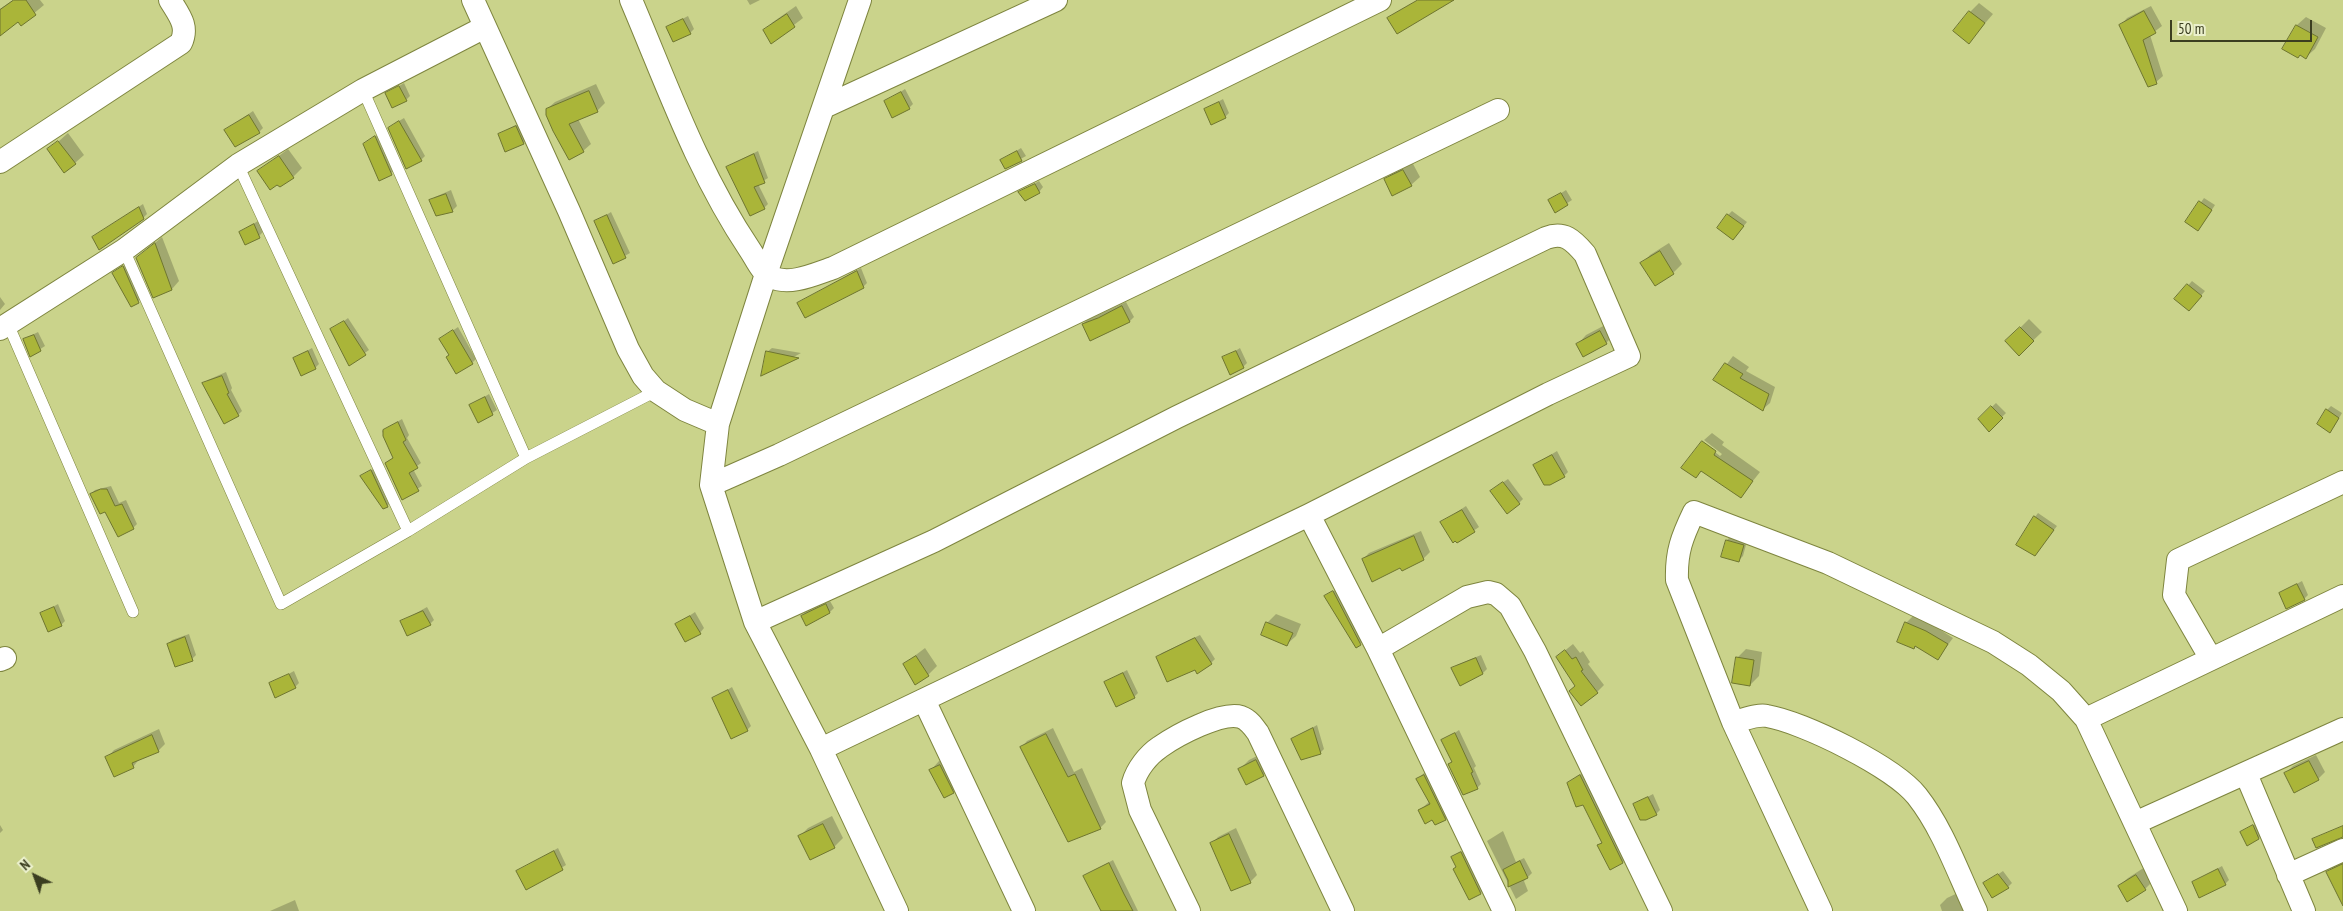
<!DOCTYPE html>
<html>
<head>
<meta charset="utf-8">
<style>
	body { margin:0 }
	#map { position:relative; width:2343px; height:911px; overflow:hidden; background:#cad38b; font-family:"PT Sans Narrow",sans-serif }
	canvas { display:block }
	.north { position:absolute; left:10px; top:851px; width:50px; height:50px; -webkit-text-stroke:4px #ebf0cc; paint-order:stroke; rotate:318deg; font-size:14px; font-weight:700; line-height:20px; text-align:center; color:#3b3e20 }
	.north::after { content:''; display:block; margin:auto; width:18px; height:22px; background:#3b3e20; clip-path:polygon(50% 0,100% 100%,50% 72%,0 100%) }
	.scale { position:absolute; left:2170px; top:20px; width:142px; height:22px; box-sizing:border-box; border:2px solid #3b3e20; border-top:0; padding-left:6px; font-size:15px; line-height:18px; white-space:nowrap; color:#3b3e20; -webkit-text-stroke:4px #ebf0cc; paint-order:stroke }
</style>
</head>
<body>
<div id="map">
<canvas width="2343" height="911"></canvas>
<div class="north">N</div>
<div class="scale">50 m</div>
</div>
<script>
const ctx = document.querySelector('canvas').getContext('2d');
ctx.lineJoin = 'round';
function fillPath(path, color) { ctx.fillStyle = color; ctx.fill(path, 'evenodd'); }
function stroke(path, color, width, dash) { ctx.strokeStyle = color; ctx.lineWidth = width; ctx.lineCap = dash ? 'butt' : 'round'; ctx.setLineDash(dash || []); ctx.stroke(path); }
fillPath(new Path2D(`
	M 13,0 L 40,0 L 44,5 L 21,24 L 18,20 L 0,34 L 0,9 Z
	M 747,0 L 760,0 L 750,5 Z
	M 1418,0 L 1445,0 L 1389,18 L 1393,14 Z
	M 1979,3 L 1993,14 L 1969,42 L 1970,12 Z
	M 796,6 L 803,18 L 772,42 L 764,31 L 773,22 Z
	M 2151,6 L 2162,26 L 2150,35 L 2163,76 L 2156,82 L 2121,25 L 2127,18 Z
	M 688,16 L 694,29 L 690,33 L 667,27 Z
	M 2306,17 L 2326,28 L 2315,49 L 2306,57 L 2300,54 L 2297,25 Z
	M 404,83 L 410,96 L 406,100 L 386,94 Z
	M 596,84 L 605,103 L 597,111 L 578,119 L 591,144 L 583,151 L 547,109 L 555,102 Z
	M 905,89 L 913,104 L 909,108 L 885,102 Z
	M 1223,99 L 1229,113 L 1225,117 L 1205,109 Z
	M 253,111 L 263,128 L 259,132 L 225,130 Z
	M 404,118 L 425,156 L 421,160 L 394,124 Z
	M 520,123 L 527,139 L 523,143 L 499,134 Z
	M 68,133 L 84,155 L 75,163 L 49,150 Z
	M 380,133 L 396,170 L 380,180 L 364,144 Z
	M 1021,148 L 1026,156 L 1006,167 L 1002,160 Z
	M 288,149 L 302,168 L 293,177 L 259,171 Z
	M 758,151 L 768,178 L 758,184 L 768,204 L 764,208 L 728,168 L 732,164 Z
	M 1412,162 L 1420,177 L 1411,185 L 1385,180 L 1394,171 Z
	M 1039,181 L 1043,187 L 1039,192 L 1020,192 Z
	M 451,190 L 457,206 L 453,210 L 436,215 L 431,201 L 435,197 Z
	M 1566,190 L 1572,200 L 1555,211 L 1549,201 Z
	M 2204,198 L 2215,205 L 2202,225 L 2187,222 Z
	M 143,204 L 147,214 L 143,218 L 93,237 Z
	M 1732,211 L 1747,222 L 1737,234 L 1728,215 Z
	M 611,212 L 630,253 L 614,262 L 596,221 Z
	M 258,221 L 263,232 L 259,236 L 240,232 Z
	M 162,237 L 179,281 L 172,289 L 154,296 L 137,258 Z
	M 1669,243 L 1682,264 L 1673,273 L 1642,264 L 1650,255 Z
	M 127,263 L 143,298 L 131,306 L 113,274 Z
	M 861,268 L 867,283 L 863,287 L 798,303 Z
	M 2192,281 L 2205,291 L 2192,306 L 2176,299 Z
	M 0,297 L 5,304 L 0,310 Z
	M 1126,302 L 1134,317 L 1130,321 L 1090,339 L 1083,324 L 1087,320 Z
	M 348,318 L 369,350 L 349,364 L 332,330 Z
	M 2029,319 L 2042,332 L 2019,354 L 2007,341 Z
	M 1609,323 L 1615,334 L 1606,343 L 1578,344 L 1586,335 Z
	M 458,327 L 476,359 L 472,363 L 450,355 L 445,336 Z
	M 38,332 L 45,346 L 31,355 L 24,339 Z
	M 312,348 L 319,364 L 315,368 L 294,358 Z
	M 772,348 L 801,353 L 763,374 L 767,352 Z
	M 1240,348 L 1247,363 L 1243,367 L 1224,358 Z
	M 1733,356 L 1749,367 L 1746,371 L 1775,387 L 1770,403 L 1763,409 L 1715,380 Z
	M 226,372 L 232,388 L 231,390 L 242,411 L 238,415 L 204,384 L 208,380 Z
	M 489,394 L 497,410 L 479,421 L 471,405 Z
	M 1996,403 L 2006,413 L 1989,430 L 1979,419 Z
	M 2331,406 L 2342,413 L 2334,427 L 2327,410 Z
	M 402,419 L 409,435 L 407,438 L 421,463 L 413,469 L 422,486 L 402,498 L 386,463 L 394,457 L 382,431 Z
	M 1712,433 L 1724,442 L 1722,445 L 1760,472 L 1741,496 L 1702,470 L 1695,477 L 1702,442 L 1720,456 L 1722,454 L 1704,440 Z
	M 1557,451 L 1568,472 L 1564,476 L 1534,465 Z
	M 376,467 L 392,502 L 384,508 L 362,476 Z
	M 1508,479 L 1523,499 L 1519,503 L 1496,487 Z
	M 111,486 L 119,503 L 126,500 L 137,524 L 133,528 L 106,510 L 91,494 L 95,490 Z
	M 1466,506 L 1479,527 L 1457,542 L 1442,522 Z
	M 2038,513 L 2057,526 L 2035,555 L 2035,517 Z
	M 1421,531 L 1430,552 L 1423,559 L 1401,567 L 1363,559 L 1369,553 Z
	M 1731,536 L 1747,541 L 1743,556 L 1739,560 L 1727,540 Z
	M 2302,581 L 2308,595 L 2304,599 L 2280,593 Z
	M 1338,588 L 1364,640 L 1360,644 L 1326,596 Z
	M 830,601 L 834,608 L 830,612 L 802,616 L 806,612 Z
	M 58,604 L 65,621 L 61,625 L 42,613 Z
	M 427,607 L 434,620 L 430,624 L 402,621 Z
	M 695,612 L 704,628 L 700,633 L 677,624 Z
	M 1276,614 L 1301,624 L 1296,636 L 1287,644 L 1267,623 Z
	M 1913,616 L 1933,625 L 1953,638 L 1938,658 L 1916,645 L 1914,647 L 1906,623 Z
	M 189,634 L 196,655 L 192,659 L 168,644 L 172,640 Z
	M 1200,635 L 1215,659 L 1211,663 L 1158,657 L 1162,653 Z
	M 1573,644 L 1580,653 L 1583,651 L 1590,662 L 1588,664 L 1604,685 L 1597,692 L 1576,686 L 1557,657 Z
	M 925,648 L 937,666 L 928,675 L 904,664 Z
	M 1746,649 L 1762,652 L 1759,676 L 1750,685 L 1737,658 Z
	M 1481,655 L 1487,669 L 1483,673 L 1453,669 L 1457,665 Z
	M 1127,670 L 1138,693 L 1134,697 L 1105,682 Z
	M 294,671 L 299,683 L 295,687 L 270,684 Z
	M 732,687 L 751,726 L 747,730 L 714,698 Z
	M 1317,725 L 1324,749 L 1320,753 L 1293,739 Z
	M 1053,728 L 1074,772 L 1082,768 L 1106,822 L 1100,828 L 1021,748 L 1027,741 Z
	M 159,729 L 165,744 L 158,751 L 140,758 L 133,767 L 107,758 L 114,750 Z
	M 1459,730 L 1476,766 L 1474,768 L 1481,784 L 1477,788 L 1449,764 L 1452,761 L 1443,741 Z
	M 1265,752 L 1272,766 L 1263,775 L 1240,769 L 1249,760 Z
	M 2316,755 L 2325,772 L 2318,779 L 2286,773 L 2293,766 Z
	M 949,757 L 962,783 L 953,792 L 931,770 L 939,761 Z
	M 1586,770 L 1629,856 L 1623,862 L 1599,845 L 1603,841 L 1584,803 L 1568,783 Z
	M 1426,771 L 1453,811 L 1445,819 L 1433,818 L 1420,810 L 1430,801 L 1418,779 Z
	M 1653,794 L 1660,810 L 1656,814 L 1634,804 Z
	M 832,816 L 843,838 L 834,847 L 810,858 L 800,836 L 808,828 Z
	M 2258,822 L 2263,834 L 2259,838 L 2242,832 Z
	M 0,825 L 3,830 L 0,833 Z
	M 1236,828 L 1257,875 L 1250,882 L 1211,844 L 1218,837 Z
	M 1503,831 L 1516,862 L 1524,858 L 1532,873 L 1524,881 L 1528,891 L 1516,899 L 1487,841 Z
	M 1468,847 L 1487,886 L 1481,893 L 1469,899 L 1453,857 Z
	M 558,848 L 566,865 L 527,889 L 518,871 Z
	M 1113,860 L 1138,911 L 1101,911 L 1084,876 Z
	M 2343,861 L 2343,879 L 2328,872 L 2335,865 Z
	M 2222,866 L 2229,880 L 2225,884 L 2193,882 Z
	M 2145,867 L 2154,880 L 2145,889 L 2119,886 L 2128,878 Z
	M 2003,871 L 2012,883 L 2008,887 L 1985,883 Z
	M 1962,891 L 1972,911 L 1942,911 L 1940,905 L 1947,898 Z
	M 295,900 L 299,911 L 270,911 Z`), '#0003');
const building = new Path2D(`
	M 14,0 L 26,0 L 36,15 L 21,26 L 18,22 L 0,36 L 0,10 Z
	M 1418,0 L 1454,0 L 1397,34 L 1387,18 Z
	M 1969,11 L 1985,23 L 1969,44 L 1953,31 Z
	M 2144,11 L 2156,33 L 2143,40 L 2157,84 L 2148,87 L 2119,25 Z
	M 787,14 L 795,27 L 771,44 L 763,30 Z
	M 683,19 L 691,34 L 673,42 L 666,27 Z
	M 2296,25 L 2318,37 L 2306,59 L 2300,55 L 2298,58 L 2282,49 Z
	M 399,86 L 407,101 L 392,108 L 385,93 Z
	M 589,91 L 598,112 L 569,124 L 584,152 L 569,160 L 553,131 L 546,115 L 546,109 Z
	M 901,92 L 910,109 L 892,118 L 884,101 Z
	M 1219,102 L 1226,118 L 1211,125 L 1204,109 Z
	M 249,115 L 260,133 L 235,147 L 224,130 Z
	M 399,121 L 422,161 L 406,169 L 388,128 Z
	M 516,126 L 524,144 L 505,152 L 498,134 Z
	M 375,136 L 392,175 L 379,181 L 363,144 Z
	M 58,141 L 76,164 L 64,173 L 47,149 Z
	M 1017,151 L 1022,161 L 1005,169 L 1000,160 Z
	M 754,154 L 765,183 L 754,187 L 765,209 L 750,216 L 726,167 Z
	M 279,156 L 294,178 L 280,187 L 277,185 L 270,190 L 257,171 Z
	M 1403,170 L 1412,186 L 1392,196 L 1384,179 Z
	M 1035,184 L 1040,193 L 1025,201 L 1018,192 Z
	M 1561,193 L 1568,205 L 1555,213 L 1548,200 Z
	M 446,194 L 453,212 L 436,216 L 429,200 Z
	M 2199,201 L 2212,210 L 2198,231 L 2185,222 Z
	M 139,207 L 144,219 L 99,250 L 92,237 Z
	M 1727,214 L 1744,226 L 1733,240 L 1717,228 Z
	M 607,215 L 626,258 L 613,264 L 594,221 Z
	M 254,224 L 260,238 L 245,245 L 239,232 Z
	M 155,243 L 172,290 L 153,298 L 136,258 Z
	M 1660,251 L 1674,274 L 1655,286 L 1640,263 Z
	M 123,266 L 139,303 L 131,307 L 112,273 Z
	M 857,271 L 864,288 L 805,318 L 797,303 Z
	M 2187,284 L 2202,296 L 2189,311 L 2174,299 Z
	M 1122,306 L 1130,322 L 1090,341 L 1082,324 L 1098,318 Z
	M 344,321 L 366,355 L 349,366 L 330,329 Z
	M 2020,327 L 2034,341 L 2019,356 L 2005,341 Z
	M 453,330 L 473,364 L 456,374 L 446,357 L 449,355 L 439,339 Z
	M 1600,331 L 1607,344 L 1583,357 L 1576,344 Z
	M 34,335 L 41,351 L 30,357 L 23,339 Z
	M 308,351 L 316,369 L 301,376 L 293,358 Z
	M 766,351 L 799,358 L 761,376 Z
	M 1236,351 L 1244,368 L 1230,375 L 1222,357 Z
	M 1725,363 L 1743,374 L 1740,378 L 1769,394 L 1763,411 L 1713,380 Z
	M 222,376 L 229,393 L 227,394 L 239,416 L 224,424 L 202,383 Z
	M 485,397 L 493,415 L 478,423 L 469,405 Z
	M 1991,406 L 2003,418 L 1989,432 L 1978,419 Z
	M 2326,409 L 2339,418 L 2330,433 L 2317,424 Z
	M 398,422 L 406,440 L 403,442 L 418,468 L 409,473 L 419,491 L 402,500 L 385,463 L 393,458 L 383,436 L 383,430 Z
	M 1702,441 L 1716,451 L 1714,455 L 1753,481 L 1741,498 L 1701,471 L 1696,478 L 1681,468 Z
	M 1552,455 L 1565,477 L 1550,485 L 1544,485 L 1533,465 Z
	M 371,470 L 388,507 L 383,509 L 360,476 Z
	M 1503,482 L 1520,504 L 1507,514 L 1490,491 Z
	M 101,489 L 107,489 L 115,506 L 122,504 L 134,529 L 118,537 L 105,512 L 100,514 L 90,494 Z
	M 1462,510 L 1475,532 L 1457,543 L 1455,541 L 1453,543 L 1440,522 Z
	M 2034,516 L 2054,530 L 2035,556 L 2016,545 Z
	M 1414,536 L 1424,560 L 1402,571 L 1400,568 L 1372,582 L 1362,559 Z
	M 1726,540 L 1744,545 L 1739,562 L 1721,557 Z
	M 2297,584 L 2305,600 L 2286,609 L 2279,593 Z
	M 1333,591 L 1361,645 L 1356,648 L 1324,596 Z
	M 826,604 L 830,613 L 806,626 L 801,616 Z
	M 54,607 L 62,626 L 48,632 L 40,613 Z
	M 423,611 L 431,625 L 407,636 L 400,621 Z
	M 690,616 L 701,634 L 685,642 L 675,624 Z
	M 1266,622 L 1293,633 L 1287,646 L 1261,635 Z
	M 1905,622 L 1926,631 L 1948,644 L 1938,660 L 1915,646 L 1914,649 L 1897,642 Z
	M 185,637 L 193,661 L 175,667 L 167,644 Z
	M 1195,638 L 1212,664 L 1197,674 L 1195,670 L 1167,682 L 1156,657 Z
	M 1565,650 L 1572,659 L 1576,657 L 1583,670 L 1581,671 L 1598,693 L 1581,706 L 1569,691 L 1575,686 L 1556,657 Z
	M 916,656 L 929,676 L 915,685 L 903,664 Z
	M 1736,657 L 1754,660 L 1750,686 L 1732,683 Z
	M 1476,658 L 1483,674 L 1460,686 L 1451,668 Z
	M 1123,673 L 1135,698 L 1116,707 L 1104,682 Z
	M 289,674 L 296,688 L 275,698 L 269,683 Z
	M 728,690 L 748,731 L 731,739 L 712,698 Z
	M 1313,728 L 1321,754 L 1301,760 L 1291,739 Z
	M 1455,733 L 1473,772 L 1471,773 L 1478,789 L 1463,795 L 1448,764 L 1452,762 L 1441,740 Z
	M 1046,734 L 1068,777 L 1075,774 L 1101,829 L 1068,842 L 1020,747 Z
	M 152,735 L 159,752 L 132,763 L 134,768 L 114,777 L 105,757 Z
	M 1256,760 L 1264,776 L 1246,785 L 1238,769 Z
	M 2309,761 L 2319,780 L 2294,793 L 2284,773 Z
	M 940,765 L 954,793 L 944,798 L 929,770 Z
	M 1424,775 L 1446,820 L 1435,825 L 1432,820 L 1425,824 L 1418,810 L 1430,804 L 1416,779 Z
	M 1580,775 L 1623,863 L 1610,870 L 1597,845 L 1602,843 L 1583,805 L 1576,807 L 1567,783 Z
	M 1648,797 L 1657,815 L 1646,820 L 1640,820 L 1633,804 Z
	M 823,824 L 835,848 L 810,860 L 798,836 Z
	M 2253,825 L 2259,839 L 2247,846 L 2240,832 Z
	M 2343,826 L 2343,837 L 2316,848 L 2312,839 Z
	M 1229,834 L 1251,883 L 1231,891 L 1210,843 Z
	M 554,851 L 563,870 L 526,890 L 516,871 Z
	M 1461,852 L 1481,894 L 1469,900 L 1453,869 L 1456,867 L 1451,857 Z
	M 1520,861 L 1528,878 L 1508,887 L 1508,880 L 1503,870 Z
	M 1109,863 L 1124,894 L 1133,911 L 1101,911 L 1083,876 Z
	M 2343,864 L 2343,906 L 2326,872 Z
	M 2218,869 L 2226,885 L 2199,898 L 2192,882 Z
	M 1998,874 L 2009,888 L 1992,898 L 1983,883 Z
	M 2136,875 L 2146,890 L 2127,902 L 2118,886 Z`);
fillPath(building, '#aab539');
stroke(building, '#6e752f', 1);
const service = new Path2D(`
	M 363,90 L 526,458
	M 238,165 L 408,531
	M 124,250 L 281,604 L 408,531 L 526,458 L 656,391
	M 8,324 L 133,612`);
const minor = new Path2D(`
	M 473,0 L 569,211 L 628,349 L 643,376 L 656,391 L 685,410 L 718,424
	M 631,0 C 668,87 697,171 750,250 C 756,259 762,273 771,277 C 790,286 815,274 833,268 L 1380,0
	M 860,0 L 766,274 L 718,424 L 711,485 L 755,622 L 821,749 L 897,911
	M 824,107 L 1056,0
	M 0,162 L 181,43 C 189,26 179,15 170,0
	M 0,329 L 124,250 L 238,165 L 363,90 L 485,27
	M 711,485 L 779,455 L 1498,110
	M 1309,515 L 1378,649 L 1504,911
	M 755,622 L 934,541 L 1177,417 L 1546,238 C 1564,231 1573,240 1585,254 L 1629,356 L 1548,394 L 1309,515 L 821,749
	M 1378,649 L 1467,597 L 1488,592 L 1496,594 L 1510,606 L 1535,651 L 1661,911
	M 2211,659 L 2174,595 L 2178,560 L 2343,482
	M 0,660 L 5,658
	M 924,700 L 1024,911
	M 2086,719 L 2343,596
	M 1733,722 C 1743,720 1757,714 1767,716 C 1803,722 1894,767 1917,796 C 1943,829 1958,873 1976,911
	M 2246,774 L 2304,911
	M 2135,823 L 2343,729
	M 2288,875 L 2343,850
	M 1189,911 L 1140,810 L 1133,783 C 1137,769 1148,755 1160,747 C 1177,735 1222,711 1241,717 C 1249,720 1253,726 1258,733 L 1343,911
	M 1821,911 L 1733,722 L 1677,580 C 1676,552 1682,537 1694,512 L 1828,563 L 1993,642 L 2029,665 L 2061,691 L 2086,719 L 2176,911`);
stroke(service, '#7e853f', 12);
stroke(minor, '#7e853f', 24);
stroke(service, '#fff', 11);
stroke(minor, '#fff', 22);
</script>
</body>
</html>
